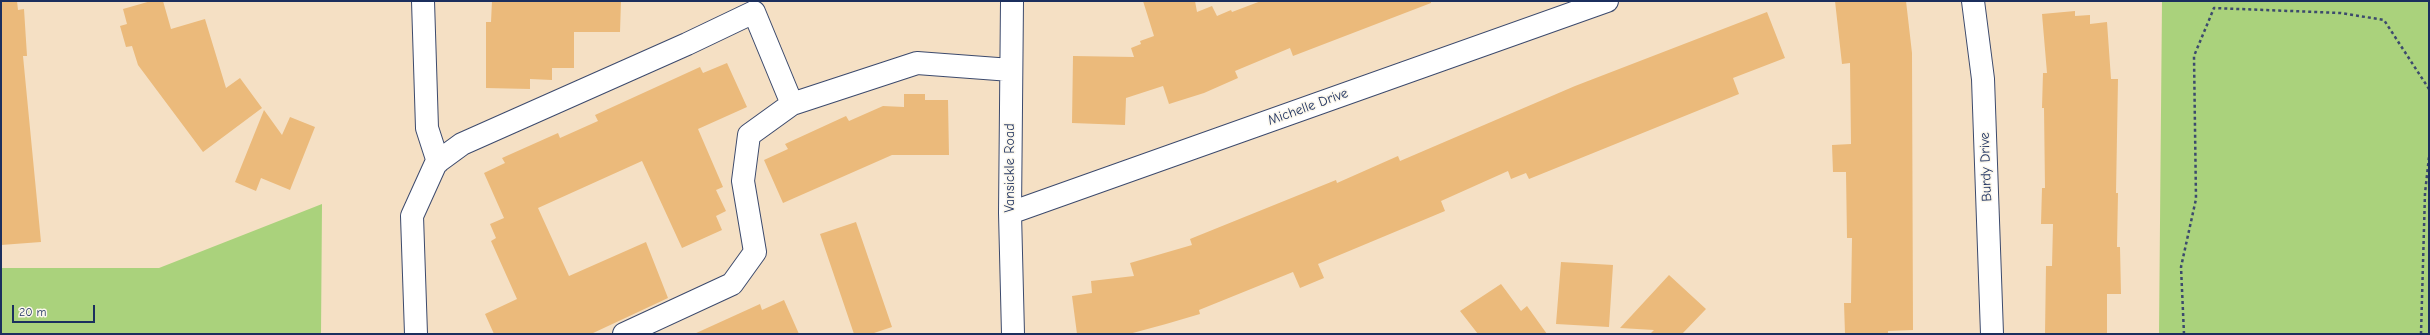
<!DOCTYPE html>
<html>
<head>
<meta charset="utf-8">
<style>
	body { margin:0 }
	#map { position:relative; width:2430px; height:335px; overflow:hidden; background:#f5e0c4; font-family:"Comic Neue",sans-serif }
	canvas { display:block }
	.frame { position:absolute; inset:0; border:2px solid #1b2f5e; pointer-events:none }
	.scale { position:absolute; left:12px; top:305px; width:83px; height:18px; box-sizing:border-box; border:2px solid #1b2f5e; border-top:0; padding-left:5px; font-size:12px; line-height:14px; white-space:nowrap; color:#1b2f5e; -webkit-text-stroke:3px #fbf7ec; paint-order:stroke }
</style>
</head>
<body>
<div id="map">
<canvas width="2430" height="335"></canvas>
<div class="frame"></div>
<div class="scale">20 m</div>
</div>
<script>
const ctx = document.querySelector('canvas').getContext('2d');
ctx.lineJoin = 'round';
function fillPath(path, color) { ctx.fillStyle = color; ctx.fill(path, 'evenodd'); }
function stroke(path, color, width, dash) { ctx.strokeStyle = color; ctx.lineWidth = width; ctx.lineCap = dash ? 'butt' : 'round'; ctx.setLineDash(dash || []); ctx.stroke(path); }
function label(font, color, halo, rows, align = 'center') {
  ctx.font = font + ' "Comic Neue",sans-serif'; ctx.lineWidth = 3; ctx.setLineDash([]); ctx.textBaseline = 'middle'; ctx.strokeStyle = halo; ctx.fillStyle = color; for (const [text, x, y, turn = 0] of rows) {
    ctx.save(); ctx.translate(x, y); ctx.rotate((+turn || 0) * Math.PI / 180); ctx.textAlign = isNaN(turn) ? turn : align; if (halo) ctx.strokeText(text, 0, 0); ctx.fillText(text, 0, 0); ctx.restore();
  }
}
fillPath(new Path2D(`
	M 2162,1 L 2429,1 L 2429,334 L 2159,334 Z
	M 322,204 L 321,334 L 1,334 L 1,268 L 159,268 Z`), '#aad27c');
fillPath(new Path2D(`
	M 1,1 L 17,1 L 18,10 L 24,9 L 27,56 L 23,56 L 41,242 L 1,245 Z
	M 151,1 L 163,1 L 171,29 L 205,19 L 226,88 L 240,78 L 262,108 L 203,152 L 138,65 L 132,46 L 126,47 L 120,26 L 127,24 L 123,9 Z
	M 492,1 L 621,1 L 620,32 L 574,32 L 574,68 L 552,68 L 552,80 L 530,79 L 530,89 L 486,88 L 486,22 L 491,22 Z
	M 1143,1 L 1195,1 L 1197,12 L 1212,6 L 1217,16 L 1231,10 L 1232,12 L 1261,1 L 1431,1 L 1431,3 L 1293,56 L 1290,48 L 1235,71 L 1238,78 L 1204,93 L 1169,104 L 1163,86 L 1126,98 L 1125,125 L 1072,123 L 1073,56 L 1134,57 L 1131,48 L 1141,44 L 1140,41 L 1154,36 Z
	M 1835,1 L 1906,1 L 1912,53 L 1913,330 L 1888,331 L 1888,334 L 1845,334 L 1844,303 L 1851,303 L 1852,238 L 1847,238 L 1846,172 L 1833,172 L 1832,145 L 1851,144 L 1850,63 L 1842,64 Z
	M 2075,11 L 2075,16 L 2090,15 L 2090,24 L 2107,22 L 2111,79 L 2118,79 L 2116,193 L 2118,193 L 2117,247 L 2120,247 L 2121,294 L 2107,294 L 2107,334 L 2045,334 L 2046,266 L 2052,266 L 2053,224 L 2041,224 L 2042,188 L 2045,188 L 2044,108 L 2042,108 L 2043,73 L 2047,73 L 2042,14 Z
	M 1767,12 L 1785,58 L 1733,78 L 1739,94 L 1529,179 L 1526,173 L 1511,179 L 1508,171 L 1441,201 L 1445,211 L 1318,264 L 1324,278 L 1300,288 L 1293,272 L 1199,310 L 1200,314 L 1166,324 L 1129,334 L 1077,334 L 1072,296 L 1092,293 L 1091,281 L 1134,276 L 1130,263 L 1192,245 L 1190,239 L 1336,180 L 1337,183 L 1398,156 L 1400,161 L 1575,86 Z
	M 727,63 L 747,107 L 698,129 L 723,187 L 716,190 L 726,211 L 716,216 L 722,230 L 682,248 L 642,161 L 538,208 L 569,276 L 646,242 L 668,298 L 591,334 L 494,334 L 485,314 L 517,299 L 491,241 L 496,238 L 490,224 L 504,218 L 484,173 L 505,163 L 502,158 L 558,133 L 560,138 L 598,121 L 595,115 L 700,67 L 703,73 Z
	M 904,94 L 925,94 L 925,100 L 948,100 L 949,155 L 892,155 L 783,203 L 764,160 L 788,149 L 785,144 L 846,116 L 849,121 L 883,106 L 904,107 Z
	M 264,110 L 282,135 L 290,117 L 315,127 L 290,190 L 261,178 L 256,191 L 235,182 Z
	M 856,222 L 892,327 L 871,334 L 854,334 L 820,234 Z
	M 1561,262 L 1613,265 L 1609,327 L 1556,324 Z
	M 1669,275 L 1706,309 L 1682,334 L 1650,334 L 1654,330 L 1620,328 Z
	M 1501,284 L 1521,311 L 1527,306 L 1547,334 L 1478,334 L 1460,311 Z
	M 784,300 L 799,334 L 694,334 L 760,304 L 762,310 Z`), '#ebba7b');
const minor = new Path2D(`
	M 423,1 L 427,128 L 438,162
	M 1012,1 L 1010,213 L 1013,334
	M 1973,1 L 1983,79 L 1992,334
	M 1010,213 L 1607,1
	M 416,334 L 412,216 L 436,163 L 462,144 L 687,44 L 754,12 L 792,104
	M 624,334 L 732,284 L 755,252 L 743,181 L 749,135 L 792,104 L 917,63 L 1011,70`);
stroke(minor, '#3c4a6d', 24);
stroke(new Path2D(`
	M 2184,334 L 2181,267 L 2196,199 L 2194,56 L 2214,8 L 2341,13 L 2384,20 L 2429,89
	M 2421,334 L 2425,193 L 2429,157`), '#3c4a6d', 2.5, [3, 3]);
stroke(minor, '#fff', 22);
label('14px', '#1b2f5e', '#fbf7ec', [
	["Michelle Drive",1308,107,-20],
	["Burdy Drive",1986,167,-92],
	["Vansickle Road",1010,168,-90]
]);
</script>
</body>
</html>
